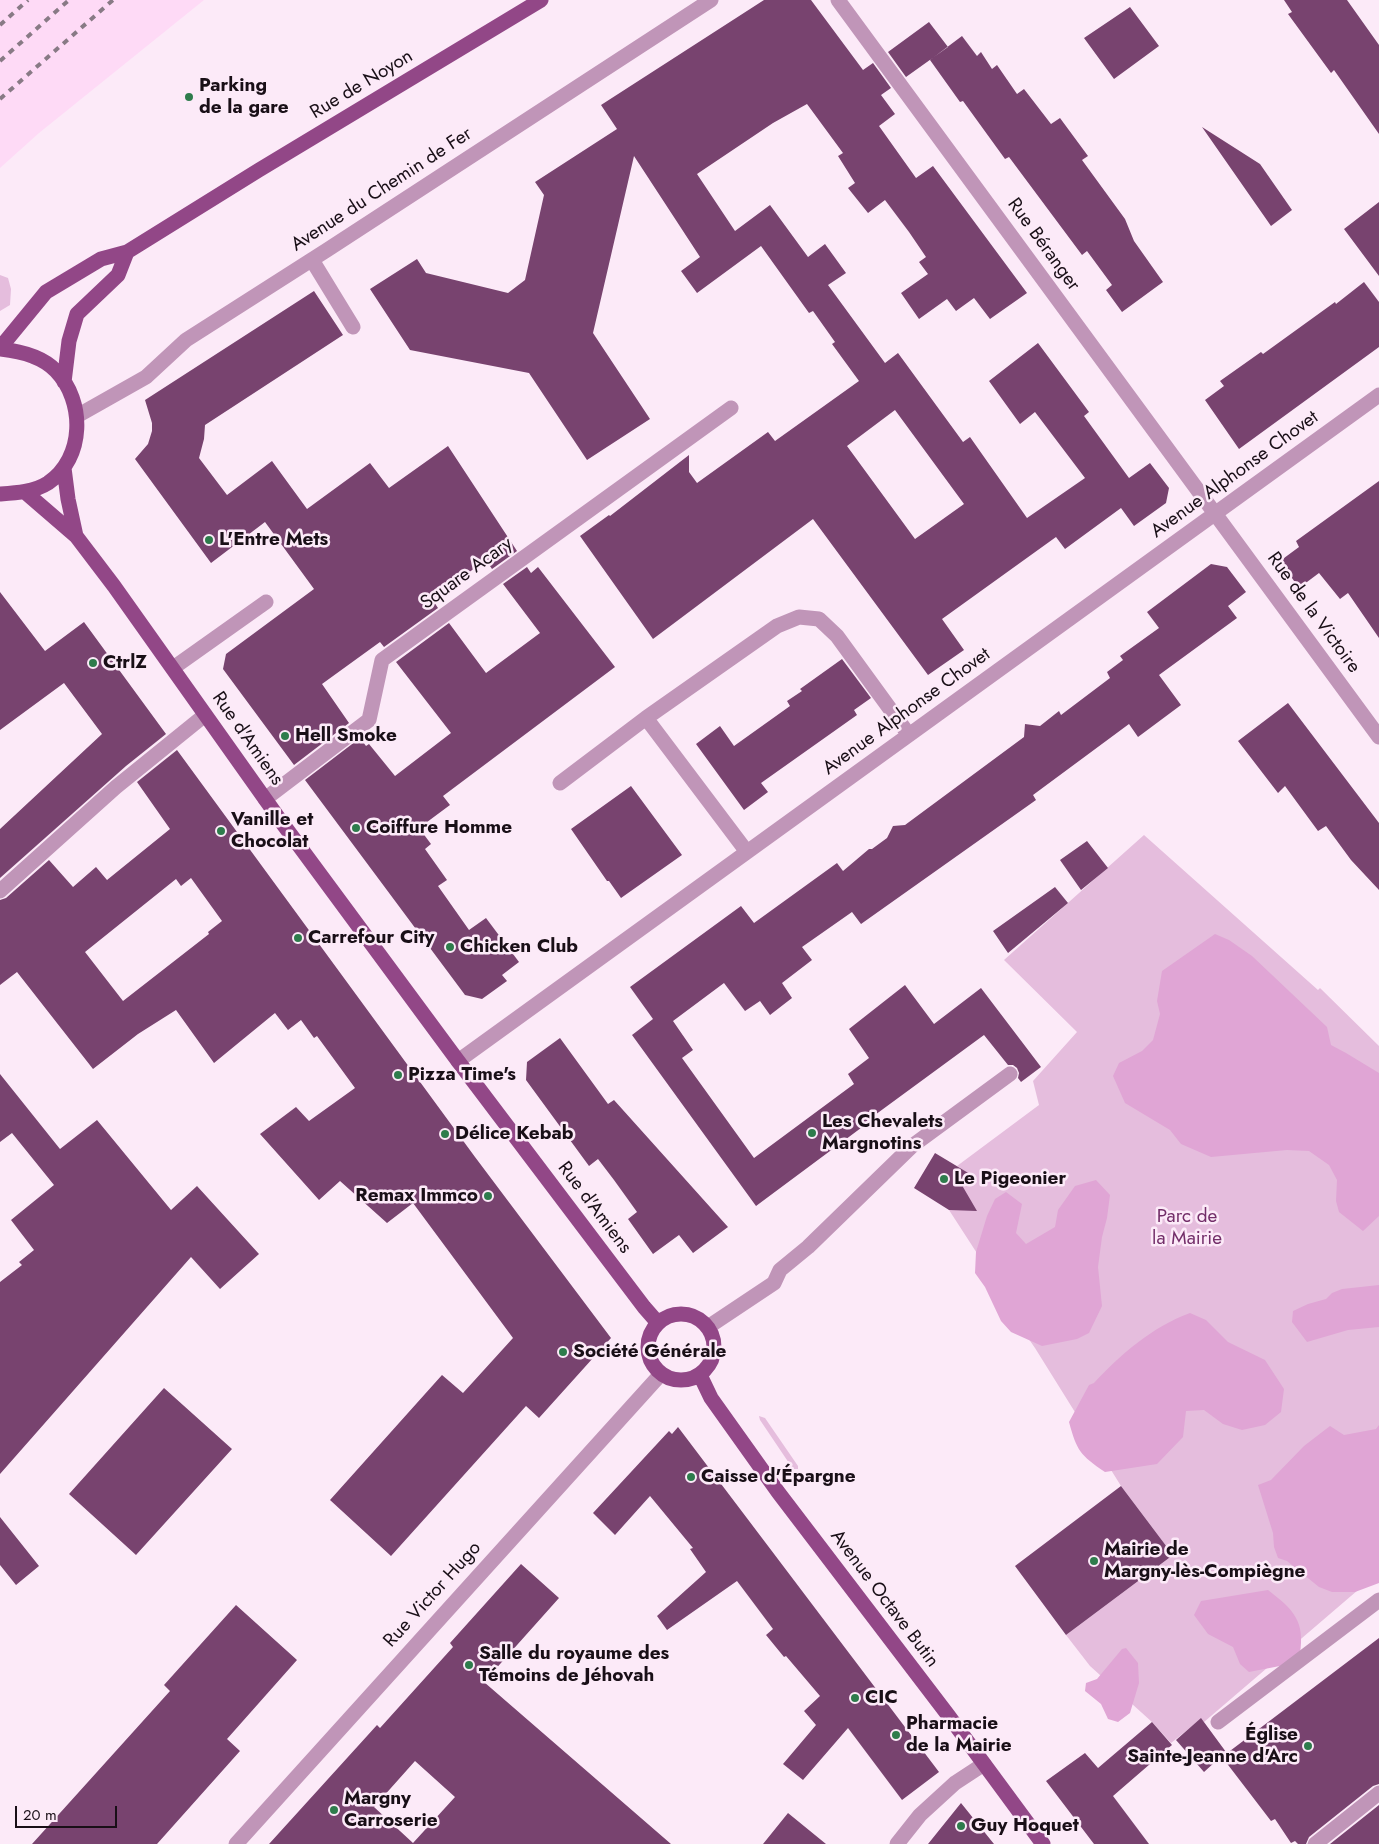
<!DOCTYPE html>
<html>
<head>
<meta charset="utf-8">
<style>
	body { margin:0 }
	#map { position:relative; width:1379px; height:1844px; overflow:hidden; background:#fceaf8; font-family:Jost,sans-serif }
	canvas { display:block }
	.scale { position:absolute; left:15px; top:1806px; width:102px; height:22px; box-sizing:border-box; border:2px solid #190f17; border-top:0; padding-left:6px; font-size:15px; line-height:18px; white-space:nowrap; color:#190f17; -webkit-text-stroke:4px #fceaf8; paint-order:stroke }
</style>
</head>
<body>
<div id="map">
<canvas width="1379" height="1844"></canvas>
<div class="scale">20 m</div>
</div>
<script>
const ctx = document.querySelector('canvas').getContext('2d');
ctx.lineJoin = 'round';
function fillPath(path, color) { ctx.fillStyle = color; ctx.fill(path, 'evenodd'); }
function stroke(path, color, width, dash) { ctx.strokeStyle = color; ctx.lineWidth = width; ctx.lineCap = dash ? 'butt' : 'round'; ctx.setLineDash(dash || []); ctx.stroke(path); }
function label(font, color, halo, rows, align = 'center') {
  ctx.font = font + ' Jost,sans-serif'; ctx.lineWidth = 5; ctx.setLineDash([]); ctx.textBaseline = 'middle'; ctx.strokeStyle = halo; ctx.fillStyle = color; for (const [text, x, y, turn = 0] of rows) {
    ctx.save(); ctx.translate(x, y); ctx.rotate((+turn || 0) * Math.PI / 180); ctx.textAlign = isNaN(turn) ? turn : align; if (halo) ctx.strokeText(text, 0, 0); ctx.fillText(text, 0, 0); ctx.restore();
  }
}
fillPath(new Path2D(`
	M 0,0 L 204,0 L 39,133 L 0,168 Z`), '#fedaf6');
fillPath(new Path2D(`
	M 0,275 L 8,278 L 11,289 L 10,305 L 0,311 Z
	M 1144,835 L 1318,990 L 1320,988 L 1379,1046 L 1379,1572 L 1204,1722 L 1201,1719 L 1171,1743 L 1152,1722 L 1090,1666 L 1066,1635 L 1173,1555 L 1121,1486 L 1035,1348 L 1017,1322 L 995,1281 L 949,1210 L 969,1174 L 957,1166 L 1039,1105 L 1033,1081 L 1077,1032 L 1004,960 Z
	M 759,1416 L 765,1418 L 798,1466 L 798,1469 L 793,1469 L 760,1420 Z`), '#e5bddd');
fillPath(new Path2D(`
	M 1215,934 L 1229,940 L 1252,956 L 1327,1027 L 1331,1045 L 1346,1053 L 1379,1073 L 1379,1216 L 1363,1231 L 1339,1212 L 1336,1201 L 1337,1180 L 1329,1165 L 1309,1151 L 1287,1150 L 1211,1157 L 1181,1144 L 1170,1130 L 1125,1103 L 1113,1076 L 1119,1063 L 1142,1051 L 1153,1040 L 1160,1014 L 1157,1001 L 1162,971 Z
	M 1096,1180 L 1110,1195 L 1107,1218 L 1102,1237 L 1098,1267 L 1102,1306 L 1089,1333 L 1077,1339 L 1042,1346 L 1011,1332 L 1001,1321 L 985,1287 L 975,1273 L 976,1252 L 987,1216 L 995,1199 L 1006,1192 L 1022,1204 L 1016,1233 L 1026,1244 L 1055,1227 L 1058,1210 L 1075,1186 Z
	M 1379,1285 L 1379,1327 L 1348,1330 L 1307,1342 L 1292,1322 L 1293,1311 L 1308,1304 L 1326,1299 L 1332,1293 L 1342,1289 Z
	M 1190,1313 L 1206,1320 L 1228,1342 L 1265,1360 L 1284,1389 L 1281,1412 L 1265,1425 L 1242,1430 L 1223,1424 L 1204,1410 L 1186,1411 L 1183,1437 L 1157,1464 L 1105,1472 C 1080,1455 1077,1451 1069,1422 L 1089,1385 L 1094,1383 C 1121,1354 1152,1327 1190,1313 Z
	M 1379,1425 L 1379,1583 L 1355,1592 L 1332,1592 L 1319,1587 L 1287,1561 L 1278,1558 L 1274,1547 L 1273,1533 L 1258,1485 L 1271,1480 L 1304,1446 L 1330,1426 L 1344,1435 L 1376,1429 Z
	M 1268,1590 C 1294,1610 1305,1621 1300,1654 L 1285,1665 L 1249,1672 L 1240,1664 L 1233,1647 L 1208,1634 L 1194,1615 L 1201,1601 Z
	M 1126,1648 L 1138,1663 L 1139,1683 L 1130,1713 L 1118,1722 L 1108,1719 L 1101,1704 L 1085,1691 L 1086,1683 L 1097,1679 L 1122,1649 Z`), '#e0a5d5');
fillPath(new Path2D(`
	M 764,0 L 811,0 L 863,70 L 873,63 L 891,88 L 881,95 L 895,114 L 879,126 L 916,178 L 933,166 L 1027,293 L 990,319 L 974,298 L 956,311 L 947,299 L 919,319 L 901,293 L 928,274 L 919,262 L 926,257 L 909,232 L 885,200 L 868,213 L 848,188 L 855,183 L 838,156 L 843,153 L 807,104 L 773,123 L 697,174 L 735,231 L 770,205 L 808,257 L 825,244 L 846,273 L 828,285 L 885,363 L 898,353 L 963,442 L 970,437 L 1027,518 L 1085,478 L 1035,412 L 1020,424 L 989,381 L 1038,343 L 1089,412 L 1084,416 L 1129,478 L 1150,463 L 1169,488 L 1166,503 L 1134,526 L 1121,508 L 1065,549 L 1056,537 L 942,619 L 964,650 L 928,675 L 813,519 L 653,639 L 580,536 L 609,515 L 610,516 L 689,455 L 689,472 L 697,483 L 768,432 L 775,441 L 859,381 L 832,344 L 835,342 L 813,311 L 809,313 L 761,246 L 697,293 L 681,271 L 700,257 L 634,156 L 593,333 L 650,419 L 587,460 L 529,373 L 410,350 L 370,289 L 417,259 L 426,273 L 508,293 L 525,280 L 544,195 L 535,182 L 617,129 L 601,105 ZM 895,410 L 964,504 L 915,539 L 847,446 Z
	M 1284,0 L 1347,0 L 1379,45 L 1379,134 L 1334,70 L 1331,73 L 1288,14 L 1292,12 Z
	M 1130,7 L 1159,46 L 1114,79 L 1084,38 Z
	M 929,22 L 948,47 L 906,77 L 888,52 Z
	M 962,36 L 977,56 L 981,52 L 992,69 L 997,65 L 1017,94 L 1024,89 L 1051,124 L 1060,118 L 1088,156 L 1082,160 L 1125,219 L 1134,241 L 1163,282 L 1122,312 L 1106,290 L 1112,285 L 1087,251 L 1082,255 L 1009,157 L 1005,159 L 963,101 L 960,102 L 930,60 Z
	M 1202,127 L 1260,164 L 1292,210 L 1271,226 Z
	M 1379,202 L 1379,276 L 1344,229 Z
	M 1364,282 L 1379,302 L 1379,347 L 1239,449 L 1205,400 L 1224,386 L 1220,381 L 1261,352 L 1263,354 L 1335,302 L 1336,304 Z
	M 314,291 L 343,335 L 205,425 L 204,439 L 199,458 L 227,495 L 272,461 L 307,509 L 370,463 L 389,488 L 448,446 L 517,551 L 492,569 L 486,560 L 432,599 L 438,608 L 384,647 L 380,642 L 322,684 L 349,723 L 294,765 L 223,669 L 226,654 L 314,589 L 265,522 L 211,563 L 135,459 L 148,444 L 152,431 L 152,423 L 145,400 Z
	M 1379,481 L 1379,638 L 1348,593 L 1340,599 L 1319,573 L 1299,588 L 1280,561 L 1299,547 L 1296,541 Z
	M 1211,564 L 1227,567 L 1246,592 L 1228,606 L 1237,618 L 1159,675 L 1181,705 L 1138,737 L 1129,724 L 1033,795 L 1036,800 L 861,924 L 852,912 L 802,947 L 812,960 L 782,983 L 792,998 L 770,1015 L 760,1001 L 745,1011 L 724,983 L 673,1021 L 693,1050 L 682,1058 L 754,1158 L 854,1084 L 848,1074 L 869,1058 L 849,1029 L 905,985 L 934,1024 L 981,988 L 1041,1067 L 1021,1082 L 1018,1078 L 1019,1073 L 1017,1068 L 1013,1065 L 1008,1065 L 984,1035 L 864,1123 L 865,1125 L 756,1206 L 632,1035 L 653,1019 L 630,987 L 741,906 L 754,923 L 837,863 L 843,871 L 869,849 L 872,849 L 887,838 L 893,826 L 905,825 L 1024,737 L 1025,724 L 1040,726 L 1059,711 L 1061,715 L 1110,678 L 1107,672 L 1123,660 L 1120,656 L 1159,628 L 1147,612 Z
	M 527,567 L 531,573 L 538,567 L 615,667 L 443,796 L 450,805 L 419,828 L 431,844 L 425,849 L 447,880 L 438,886 L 469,930 L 486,918 L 519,962 L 502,975 L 507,981 L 482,999 L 465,995 L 305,780 L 360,738 L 366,746 L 369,744 L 395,776 L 451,733 L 396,662 L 449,623 L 486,673 L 540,633 L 503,584 Z
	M 0,592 L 45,651 L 84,622 L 166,734 L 126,766 L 0,878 L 0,829 L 102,734 L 64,683 L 0,730 Z
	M 842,659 L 871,698 L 854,710 L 857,715 L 761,783 L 768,792 L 744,810 L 696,744 L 720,726 L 734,746 L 790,706 L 787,701 L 802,691 L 800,689 Z
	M 1288,703 L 1379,823 L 1379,890 L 1351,860 L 1326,826 L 1318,831 L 1285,786 L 1278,793 L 1238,741 Z
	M 177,750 L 475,1157 L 611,1338 L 539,1418 L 526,1406 L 391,1556 L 330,1500 L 442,1375 L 463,1393 L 513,1338 L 413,1203 L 387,1223 L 340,1181 L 319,1200 L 260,1134 L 296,1107 L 309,1121 L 355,1088 L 317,1036 L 314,1038 L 301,1020 L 288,1030 L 275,1013 L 214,1063 L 176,1010 L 138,1034 L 93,1069 L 17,972 L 0,985 L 0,900 L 6,898 L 49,860 L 73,887 L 96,867 L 107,880 L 170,829 L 137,782 ZM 191,878 L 222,921 L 208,932 L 209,934 L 123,1001 L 85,952 L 176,879 L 181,886 Z
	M 631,786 L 682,855 L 621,898 L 609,881 L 607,881 L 571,829 Z
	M 1087,841 L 1108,868 L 1081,890 L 1060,860 Z
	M 1055,887 L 1068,903 L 1008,953 L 993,931 Z
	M 560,1038 L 608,1104 L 614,1100 L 728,1227 L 693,1253 L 679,1235 L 653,1254 L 628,1219 L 637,1212 L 614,1180 L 598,1159 L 589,1166 L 526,1080 L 527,1062 Z
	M 0,1074 L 60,1149 L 97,1120 L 171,1210 L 197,1186 L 259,1254 L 220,1289 L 191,1257 L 0,1474 L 0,1282 L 22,1265 L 19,1262 L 34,1250 L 11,1220 L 54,1185 L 12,1133 L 0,1142 Z
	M 935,1153 L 970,1174 L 963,1187 L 977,1211 L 949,1210 L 914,1188 Z
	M 164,1388 L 232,1449 L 136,1555 L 69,1494 Z
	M 678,1427 L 939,1772 L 902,1800 L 848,1728 L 803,1780 L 783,1764 L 816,1725 L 804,1711 L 820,1696 L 786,1656 L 784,1657 L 766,1635 L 773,1629 L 737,1581 L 667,1630 L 657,1616 L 706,1572 L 690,1549 L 693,1548 L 650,1496 L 615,1535 L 593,1513 L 669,1431 L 672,1434 Z
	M 1121,1486 L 1173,1555 L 1066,1635 L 1015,1566 Z
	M 0,1517 L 39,1566 L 16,1585 L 0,1565 Z
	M 521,1564 L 559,1598 L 484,1682 L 671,1844 L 269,1844 L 377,1725 L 380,1728 L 453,1647 L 450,1643 ZM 415,1761 L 455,1797 L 413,1843 L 374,1807 Z
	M 236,1605 L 297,1660 L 227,1739 L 240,1751 L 157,1844 L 32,1844 L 170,1691 L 164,1685 Z
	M 1379,1638 L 1379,1784 L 1373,1786 L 1309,1837 L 1306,1844 L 1298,1844 L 1295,1841 L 1291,1843 L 1275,1819 L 1271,1821 L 1222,1757 Z
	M 1201,1718 L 1226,1752 L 1204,1772 L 1176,1740 Z
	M 1152,1722 L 1172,1745 L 1113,1796 L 1149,1844 L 1094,1844 L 1046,1781 L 1085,1753 L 1098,1768 Z
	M 961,1803 L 994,1844 L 928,1844 Z
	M 1379,1805 L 1379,1844 L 1330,1844 Z
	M 788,1813 L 826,1844 L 763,1844 Z`), '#78436f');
stroke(new Path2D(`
	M 838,0 L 1379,737
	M 312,260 L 353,327
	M 77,416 L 146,377 L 186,340 L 327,250 L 711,0
	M 173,668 L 266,602
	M 646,718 L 747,852
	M 560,783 L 646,718 L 777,626 L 799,617 L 819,619 L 837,636 L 909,735
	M 265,799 L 369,720 L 382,660 L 731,408
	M 0,891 L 116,787 L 205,715
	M 458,1061 L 1379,395
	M 708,1327 L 774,1283 L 780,1270 L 808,1247 L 912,1146 L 1010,1074
	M 1218,1722 L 1379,1600
	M 236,1844 L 661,1374
	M 897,1844 L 920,1815 L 955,1783 L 984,1764
	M 1315,1844 L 1379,1793`), '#c095b8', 15);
stroke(new Path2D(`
	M 0,348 L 46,292 L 101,259 L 127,252 L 259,170 L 541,0
	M 0,349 C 19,351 42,356 56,371 C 85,401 85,458 48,483 C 34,492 16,493 0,494
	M 64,382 L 69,341 L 77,314 L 118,275 L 127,252
	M 64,468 L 68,499 L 76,536
	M 25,492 L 76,536 L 114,586 L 280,820 L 458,1061 L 644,1307 L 658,1323
	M648 1347a33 33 0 1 1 66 0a33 33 0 1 1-66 0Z
	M 700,1375 L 711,1398 L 778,1492 L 948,1715 L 1043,1844`), '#924787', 15);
stroke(new Path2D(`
	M 0,25 L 28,0
	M 0,61 L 69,0
	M 0,99 L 113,0`), '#887a85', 4, [6, 6]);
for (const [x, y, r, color] of [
	[189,97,5,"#2e7c4c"],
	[209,540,5,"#2e7c4c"],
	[93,663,5,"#2e7c4c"],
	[285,736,5,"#2e7c4c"],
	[356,828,5,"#2e7c4c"],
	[221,831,5,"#2e7c4c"],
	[298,938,5,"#2e7c4c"],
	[450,947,5,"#2e7c4c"],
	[398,1075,5,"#2e7c4c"],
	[812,1133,5,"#2e7c4c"],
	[445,1134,5,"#2e7c4c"],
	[944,1179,5,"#2e7c4c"],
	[488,1196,5,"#2e7c4c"],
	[563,1352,5,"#2e7c4c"],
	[691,1477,5,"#2e7c4c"],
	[1094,1561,5,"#2e7c4c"],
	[469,1665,5,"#2e7c4c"],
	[855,1698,5,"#2e7c4c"],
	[896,1735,5,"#2e7c4c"],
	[1308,1746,5,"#2e7c4c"],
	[334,1810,5,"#2e7c4c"],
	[961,1826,5,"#2e7c4c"]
]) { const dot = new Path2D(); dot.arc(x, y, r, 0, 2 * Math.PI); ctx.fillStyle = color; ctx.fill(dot); stroke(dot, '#fceaf8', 2); }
label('19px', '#190f17', '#fceaf8', [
	["Rue de Noyon",362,85,-31],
	["Avenue du Chemin de Fer",382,190,-33],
	["Rue Béranger",1043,245,54],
	["Avenue Alphonse Chovet",1235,475,-36],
	["Square Acary",467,574,-36],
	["Rue de la Victoire",1313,613,54],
	["Avenue Alphonse Chovet",907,712,-36],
	["Rue d'Amiens",247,739,55],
	["Rue d'Amiens",594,1208,53],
	["Rue Victor Hugo",433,1595,-48],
	["Avenue Octave Butin",884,1599,53]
]);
label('bold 19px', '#190f17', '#fceaf8', [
	["Parking",199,86],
	["de la gare",199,108],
	["L'Entre Mets",219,540],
	["CtrlZ",103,663],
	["Hell Smoke",295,736],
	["Vanille et",231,820],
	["Chocolat",231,842],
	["Coiffure Homme",366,828],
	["Carrefour City",308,938],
	["Chicken Club",460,947],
	["Pizza Time's",408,1075],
	["Les Chevalets",822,1122],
	["Margnotins",822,1144],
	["Délice Kebab",455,1134],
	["Le Pigeonier",954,1179],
	["Remax Immco",478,1196,"right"],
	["Société Générale",573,1352],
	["Caisse d'Épargne",701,1477],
	["Mairie de",1104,1550],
	["Margny-lès-Compiègne",1104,1572],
	["Salle du royaume des",479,1654],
	["Témoins de Jéhovah",479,1676],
	["CIC",865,1698],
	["Pharmacie",906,1724],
	["de la Mairie",906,1746],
	["Église",1298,1735,"right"],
	["Sainte-Jeanne d'Arc",1298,1757,"right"],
	["Margny",344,1799],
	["Carroserie",344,1821],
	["Guy Hoquet",971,1826]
], 'left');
label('19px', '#732e69', '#fceaf8', [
	["Parc de",1187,1217],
	["la Mairie",1187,1239]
]);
</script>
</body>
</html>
